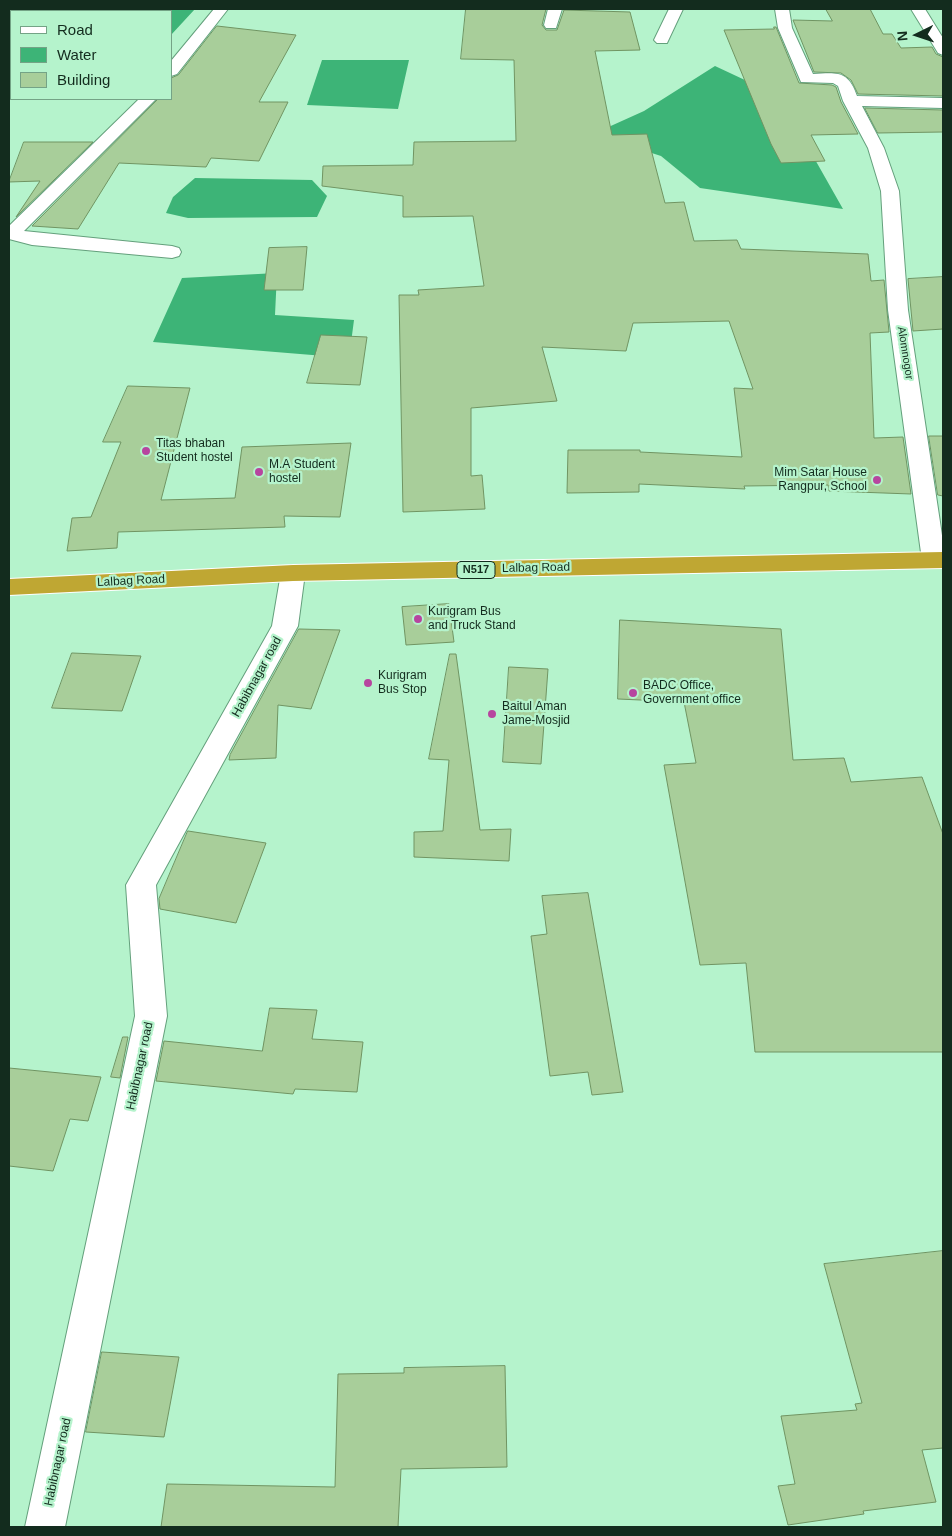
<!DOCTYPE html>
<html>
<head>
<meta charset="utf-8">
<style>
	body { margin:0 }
	#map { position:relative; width:952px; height:1536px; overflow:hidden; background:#b5f3cc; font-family:Arial,sans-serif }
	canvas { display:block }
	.frame { position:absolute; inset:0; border:10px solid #132c1e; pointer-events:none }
	.legend { position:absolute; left:10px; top:10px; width:162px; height:90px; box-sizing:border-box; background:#b5f3cc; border:1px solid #74a386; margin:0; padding:6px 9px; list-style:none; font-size:15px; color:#132c1e }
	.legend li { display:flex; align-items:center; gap:10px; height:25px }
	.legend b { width:25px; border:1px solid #74a386 }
	.north { position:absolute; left:892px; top:10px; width:50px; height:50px; -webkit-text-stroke:4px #b5f3cc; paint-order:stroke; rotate:266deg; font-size:14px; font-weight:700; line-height:20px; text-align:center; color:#132c1e }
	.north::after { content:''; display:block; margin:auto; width:18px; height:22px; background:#132c1e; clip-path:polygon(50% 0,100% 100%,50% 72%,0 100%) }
</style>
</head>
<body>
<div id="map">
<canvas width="952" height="1536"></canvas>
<div class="frame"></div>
<ul class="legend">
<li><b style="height:6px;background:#fff"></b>Road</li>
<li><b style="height:14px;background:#3db477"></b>Water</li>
<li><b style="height:14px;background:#a8ce9a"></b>Building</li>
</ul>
<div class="north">N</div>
</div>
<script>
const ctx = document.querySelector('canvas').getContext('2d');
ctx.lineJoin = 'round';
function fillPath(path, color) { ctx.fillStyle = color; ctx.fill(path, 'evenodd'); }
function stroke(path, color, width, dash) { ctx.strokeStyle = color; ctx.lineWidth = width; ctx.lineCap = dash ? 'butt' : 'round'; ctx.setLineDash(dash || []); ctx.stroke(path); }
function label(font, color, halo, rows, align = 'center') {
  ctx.font = font + ' Arial,sans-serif'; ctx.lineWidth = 4.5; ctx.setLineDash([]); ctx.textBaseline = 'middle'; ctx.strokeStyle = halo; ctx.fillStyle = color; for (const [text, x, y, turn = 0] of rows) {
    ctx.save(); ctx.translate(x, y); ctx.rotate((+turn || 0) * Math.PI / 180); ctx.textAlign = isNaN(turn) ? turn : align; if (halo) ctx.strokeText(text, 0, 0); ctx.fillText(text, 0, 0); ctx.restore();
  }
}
fillPath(new Path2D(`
	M 82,9 L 195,9 L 171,35 L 171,11 L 80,11 Z
	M 322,60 L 409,60 L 398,109 L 307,105 Z
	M 715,66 L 779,96 L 843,209 L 700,188 L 661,156 L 593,134 L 644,111 Z
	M 195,178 L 312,180 L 327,196 L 317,217 L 188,218 L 166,213 L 173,197 Z
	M 277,273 L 275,315 L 354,320 L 349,358 L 153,342 L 182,278 Z`), '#3db477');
const building = new Path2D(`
	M 466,9 L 546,9 L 542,25 L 546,30 L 557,30 L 564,10 L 630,12 L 640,50 L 595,51 L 612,135 L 647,134 L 665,203 L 684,202 L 694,241 L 737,240 L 741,249 L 868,254 L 871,281 L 884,280 L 889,332 L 870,333 L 874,438 L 903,437 L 911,494 L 829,491 L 828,485 L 744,486 L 745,489 L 639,484 L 639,492 L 567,493 L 568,450 L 640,450 L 640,452 L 742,457 L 734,388 L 753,389 L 729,321 L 633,323 L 626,351 L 542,347 L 557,401 L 471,408 L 471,476 L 482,475 L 485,509 L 403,512 L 399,295 L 419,295 L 418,290 L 484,286 L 473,216 L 403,217 L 403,196 L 322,186 L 323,166 L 413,165 L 414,142 L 516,141 L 514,60 L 461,59 Z
	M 826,9 L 870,9 L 883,34 L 892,34 L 901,48 L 932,47 L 936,54 L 943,57 L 943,96 L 858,94 L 851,80 L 841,73 L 814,72 L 793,20 L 832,21 Z
	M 217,26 L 296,35 L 259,102 L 288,102 L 259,161 L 211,158 L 206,167 L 119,163 L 78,229 L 32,226 L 158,99 L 171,99 L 171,78 L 178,75 Z
	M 774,27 L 776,27 L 799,83 L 832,85 L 836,87 L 841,102 L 858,134 L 811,135 L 825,161 L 781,163 L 771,144 L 724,30 L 774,29 Z
	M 865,108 L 943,110 L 943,132 L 878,133 Z
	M 24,142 L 93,142 L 16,217 L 40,181 L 9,182 Z
	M 307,247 L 303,290 L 264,290 L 269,248 Z
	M 943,277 L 943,329 L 913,331 L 908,279 Z
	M 321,335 L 367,337 L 360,385 L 307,383 Z
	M 128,386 L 190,388 L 161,500 L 235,498 L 242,447 L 351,443 L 340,517 L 284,516 L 285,527 L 118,532 L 117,548 L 67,551 L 72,518 L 91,517 L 121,442 L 103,442 Z
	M 929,436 L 943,436 L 943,496 L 938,495 Z
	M 449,604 L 454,642 L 406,645 L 402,607 Z
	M 620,620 L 781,629 L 793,760 L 844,758 L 851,782 L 922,777 L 943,834 L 943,1052 L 755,1052 L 746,963 L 700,965 L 664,765 L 696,763 L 684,702 L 618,699 Z
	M 299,629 L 340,630 L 311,709 L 278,705 L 276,758 L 229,760 L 230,755 Z
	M 72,653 L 141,656 L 122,711 L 52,708 Z
	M 450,654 L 456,654 L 480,830 L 511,829 L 509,861 L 414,857 L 414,832 L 443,831 L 449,760 L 429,759 Z
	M 509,667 L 548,669 L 541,764 L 503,762 Z
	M 188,831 L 266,843 L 236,923 L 160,909 L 159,899 Z
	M 588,893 L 623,1092 L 592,1095 L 588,1072 L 550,1076 L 531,936 L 547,934 L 542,896 Z
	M 270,1008 L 317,1010 L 312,1039 L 363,1042 L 357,1092 L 295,1089 L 293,1094 L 156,1081 L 164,1041 L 262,1051 Z
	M 123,1037 L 128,1037 L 120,1078 L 111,1077 Z
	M 9,1068 L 101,1077 L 88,1121 L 70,1119 L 53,1171 L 9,1166 Z
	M 943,1251 L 943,1448 L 922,1450 L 936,1502 L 863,1511 L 864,1514 L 788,1525 L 778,1486 L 795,1484 L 781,1416 L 857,1410 L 855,1404 L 862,1403 L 824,1264 Z
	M 102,1352 L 179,1357 L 164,1437 L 86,1432 Z
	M 505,1366 L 507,1467 L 401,1469 L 398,1527 L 161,1527 L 167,1484 L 335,1487 L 338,1374 L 404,1373 L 404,1368 Z`);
fillPath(building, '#a8ce9a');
stroke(building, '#709462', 1);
const minor = new Path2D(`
	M 214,9 L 228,9 L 177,74 L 171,76 L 171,61 Z
	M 548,9 L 562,9 L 556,28 L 546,28 L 544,25 Z
	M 669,9 L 683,9 L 667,43 L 657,43 L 654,40 Z
	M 775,9 L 789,9 L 792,28 L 813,74 C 837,73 848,70 857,96 L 943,98 L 943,108 L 862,106 L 884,148 L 899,191 L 908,310 L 943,542 L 942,566 L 934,568 L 926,566 L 922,560 L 888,310 L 881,191 L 868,148 L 843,101 L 838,86 L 833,83 L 801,82 L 778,28 Z
	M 911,9 L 925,9 L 943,38 L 943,55 L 938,53 Z
	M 9,64 L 11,65 L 11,75 L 9,74 Z
	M 139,99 L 156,99 L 24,231 L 172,246 L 179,248 L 181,252 L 179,256 L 172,258 L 32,245 L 9,239 L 9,226 Z
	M 293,565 L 302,567 L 305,573 L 298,626 L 156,885 L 167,1016 L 65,1527 L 25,1527 L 135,1016 L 126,885 L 272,626 L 281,573 L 284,567 Z`);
const highway = new Path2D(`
	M 943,552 L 943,568 L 293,581 L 9,595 L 9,579 L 293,565 Z`);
stroke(minor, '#64a07c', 2);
stroke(highway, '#fff', 2);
fillPath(minor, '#fff');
fillPath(highway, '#bfa733');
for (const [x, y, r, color] of [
	[146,451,5,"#b7459f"],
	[259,472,5,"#b7459f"],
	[877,480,5,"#b7459f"],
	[418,619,5,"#b7459f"],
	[368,683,5,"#b7459f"],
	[633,693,5,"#b7459f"],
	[492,714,5,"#b7459f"]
]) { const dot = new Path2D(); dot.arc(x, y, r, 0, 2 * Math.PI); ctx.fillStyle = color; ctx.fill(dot); stroke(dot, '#b5f3cc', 2); }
label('11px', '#132c1e', '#b5f3cc', [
	["Alomnogor",905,353,81]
]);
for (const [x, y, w] of [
	[476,570,38]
]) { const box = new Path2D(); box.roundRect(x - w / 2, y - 8.5, w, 17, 4); ctx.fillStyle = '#b5f3cc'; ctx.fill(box); stroke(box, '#132c1e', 1); }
label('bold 11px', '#132c1e', null, [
	["N517",476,570]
]);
label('12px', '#132c1e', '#b5f3cc', [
	["Titas bhaban",156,444],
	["Student hostel",156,458],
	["M.A Student",269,465],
	["hostel",269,479],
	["Mim Satar House",867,473,"right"],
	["Rangpur, School",867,487,"right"],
	["Kurigram Bus",428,612],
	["and Truck Stand",428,626],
	["Kurigram",378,676],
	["Bus Stop",378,690],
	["BADC Office,",643,686],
	["Government office",643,700],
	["Baitul Aman",502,707],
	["Jame-Mosjid",502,721]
], 'left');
label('12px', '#132c1e', '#b5f3cc', [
	["Lalbag Road",536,568,-1],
	["Lalbag Road",131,581,-3],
	["Habibnagar road",257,677,-61],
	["Habibnagar road",140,1066,-78],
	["Habibnagar road",58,1462,-78]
]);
</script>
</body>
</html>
